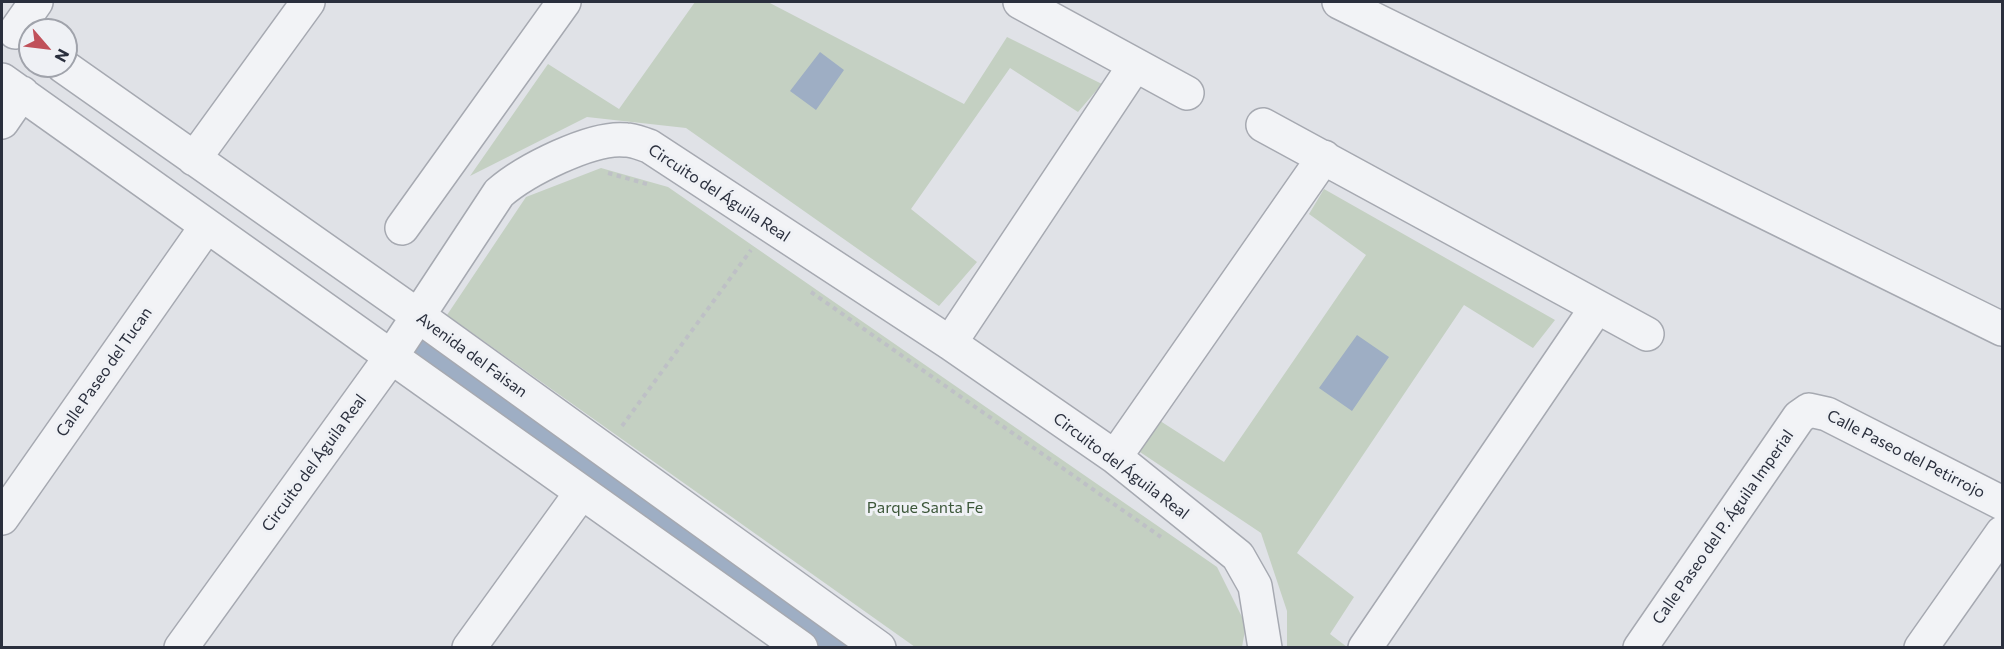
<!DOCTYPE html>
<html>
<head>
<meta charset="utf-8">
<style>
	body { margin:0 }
	#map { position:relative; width:2004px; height:649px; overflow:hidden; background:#e0e2e7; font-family:Commissioner,sans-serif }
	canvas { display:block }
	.frame { position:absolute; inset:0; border:3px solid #2a2f3d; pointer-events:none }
	.north { position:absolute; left:18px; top:18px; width:60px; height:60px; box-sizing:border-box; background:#eff1f5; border:2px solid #a0a3ab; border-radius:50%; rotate:118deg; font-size:16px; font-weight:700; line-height:24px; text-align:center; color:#2a2f3d }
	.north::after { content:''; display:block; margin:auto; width:21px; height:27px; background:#c0515a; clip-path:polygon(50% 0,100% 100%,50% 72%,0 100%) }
</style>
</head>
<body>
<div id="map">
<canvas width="2004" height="649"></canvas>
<div class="frame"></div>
<div class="north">N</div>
</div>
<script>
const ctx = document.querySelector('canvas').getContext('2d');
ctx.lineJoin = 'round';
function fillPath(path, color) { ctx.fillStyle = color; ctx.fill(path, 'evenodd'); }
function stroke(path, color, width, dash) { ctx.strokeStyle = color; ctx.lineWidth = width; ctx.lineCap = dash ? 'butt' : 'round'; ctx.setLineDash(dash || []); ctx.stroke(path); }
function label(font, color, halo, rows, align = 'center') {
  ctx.font = font + ' Commissioner,sans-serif'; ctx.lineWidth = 6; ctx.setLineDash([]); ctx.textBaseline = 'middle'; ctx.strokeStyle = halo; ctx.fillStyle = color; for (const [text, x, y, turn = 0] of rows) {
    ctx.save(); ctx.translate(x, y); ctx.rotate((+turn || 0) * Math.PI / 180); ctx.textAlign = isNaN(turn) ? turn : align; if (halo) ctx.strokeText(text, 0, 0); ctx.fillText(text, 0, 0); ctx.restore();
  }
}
fillPath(new Path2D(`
	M 695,2 L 768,2 L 964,104 L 1007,37 L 1102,84 L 1078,112 L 1010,68 L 911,209 L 977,262 L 939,306 L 686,128 L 587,117 L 470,176 L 548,64 L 619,109 Z
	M 601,168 L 668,187 L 1217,567 L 1246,625 L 1242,647 L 915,647 L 447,315 L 526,197 Z
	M 1324,189 L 1555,320 L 1533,348 L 1464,305 L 1297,553 L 1354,597 L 1330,634 L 1347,647 L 1287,647 L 1287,611 L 1261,533 L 1134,448 L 1154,417 L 1224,462 L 1366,255 L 1309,214 Z`), '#c4d0c2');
fillPath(new Path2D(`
	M 820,52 L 844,70 L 816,110 L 790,91 Z
	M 1357,335 L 1389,357 L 1352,411 L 1319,388 Z`), '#9eaec4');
stroke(new Path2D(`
	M 421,353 L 836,648`), '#9eaec4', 30);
const minor = new Path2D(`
	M 1020,2 L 1187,93
	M 1339,2 L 2002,329
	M 15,32 L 36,2
	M 63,66 L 417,315 L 879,648
	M 2,80 L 801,648
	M 2,122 L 22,93
	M 1263,125 L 1647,334
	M 194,159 L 308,2
	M 402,228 L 564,2
	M 950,343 L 1135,65
	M 1115,457 L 1324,157
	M 2,518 L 206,227
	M 181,648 L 391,357 L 499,193 C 524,171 592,136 626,140 C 634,140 642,144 649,146 L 950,343 L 1115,457 L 1238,556 L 1255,586 L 1265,648
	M 469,648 L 581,493
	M 1365,648 L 1597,307
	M 1640,648 L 1799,417 L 1809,410 L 1827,414 L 2002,503
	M 1921,648 L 2002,533`);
stroke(minor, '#a6a9b1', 36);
stroke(new Path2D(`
	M 608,173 L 650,185
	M 811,292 L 1161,537
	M 622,426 L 751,250`), '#bec0c6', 4, [4.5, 4.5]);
stroke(minor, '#f2f3f6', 33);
label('16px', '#2a2f3d', '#eff1f5', [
	["Circuito del Águila Real",719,193,33],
	["Avenida del Faisan",472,355,36],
	["Calle Paseo del Tucan",104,372,-55],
	["Calle Paseo del Petirrojo",1906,454,27],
	["Circuito del Águila Real",314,463,-54],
	["Circuito del Águila Real",1121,466,37],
	["Calle Paseo del P. Águila Imperial",1723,527,-55]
]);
label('16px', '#3c5739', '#eff1f5', [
	["Parque Santa Fe",925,508]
]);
</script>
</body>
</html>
